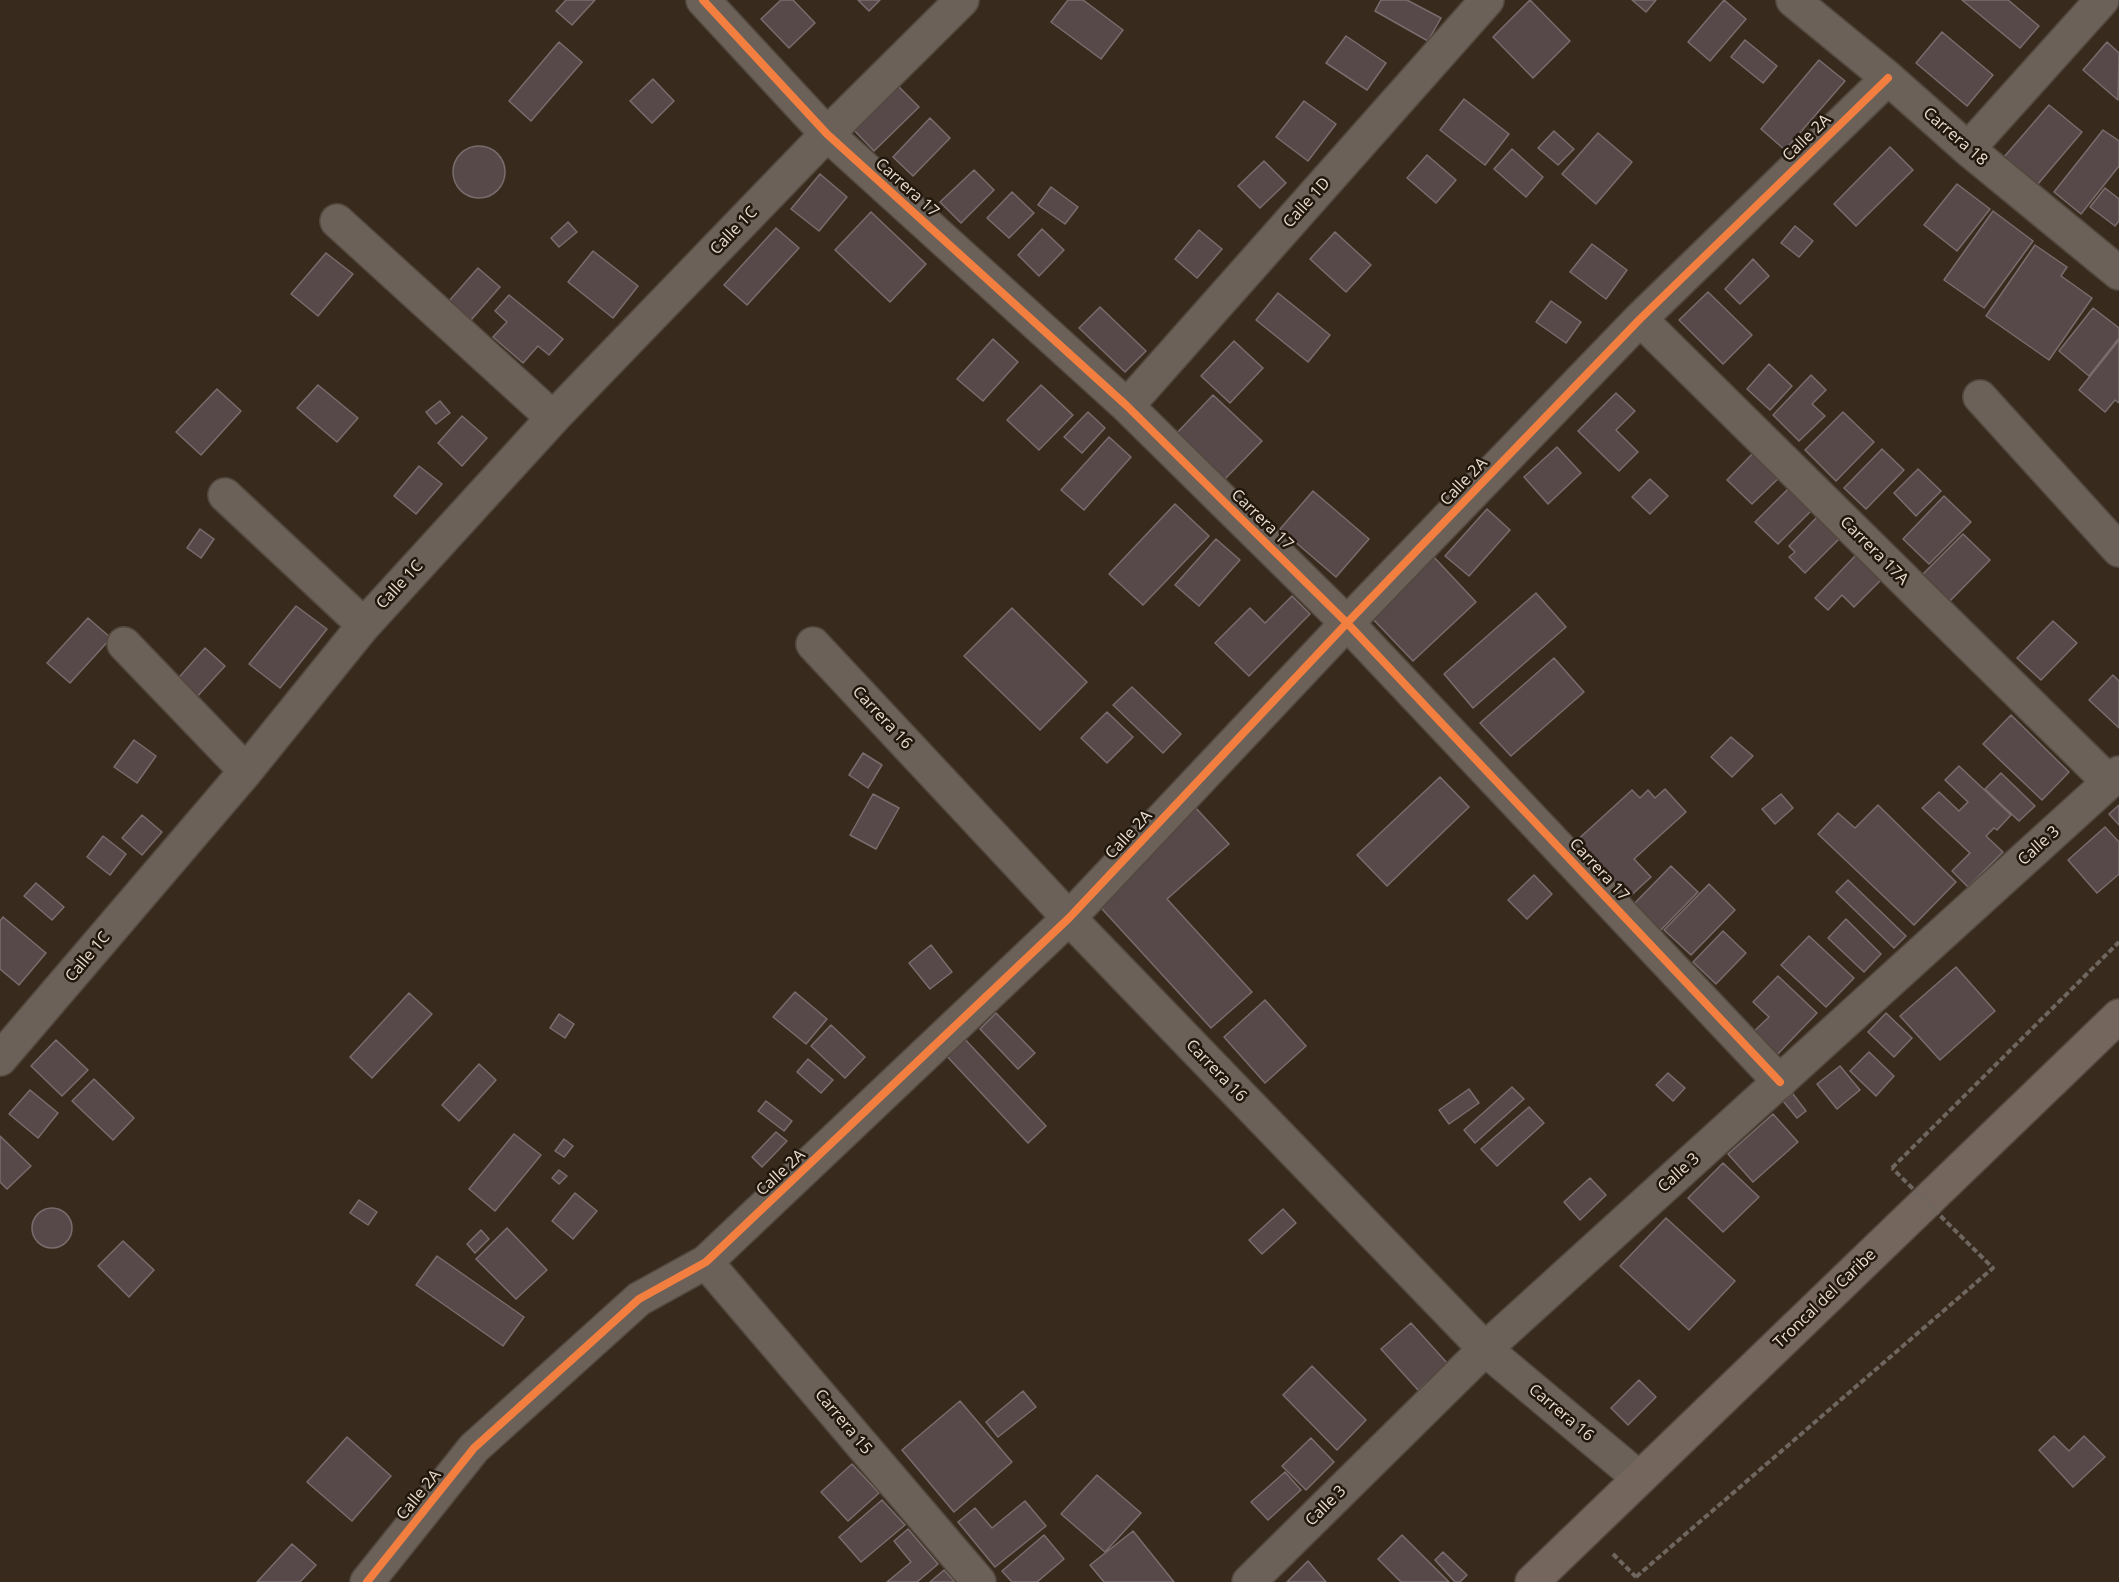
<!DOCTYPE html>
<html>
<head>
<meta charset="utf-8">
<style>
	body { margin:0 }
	canvas { display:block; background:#382b1e }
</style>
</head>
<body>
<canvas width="2119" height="1582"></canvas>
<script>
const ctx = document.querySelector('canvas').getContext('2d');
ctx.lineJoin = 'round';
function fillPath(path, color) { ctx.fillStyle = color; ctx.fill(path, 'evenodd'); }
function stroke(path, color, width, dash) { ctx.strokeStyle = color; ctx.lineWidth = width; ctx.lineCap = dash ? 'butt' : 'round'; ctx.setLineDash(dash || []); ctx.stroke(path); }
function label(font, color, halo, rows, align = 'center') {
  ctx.font = font + ' "Open Sans",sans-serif'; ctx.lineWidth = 5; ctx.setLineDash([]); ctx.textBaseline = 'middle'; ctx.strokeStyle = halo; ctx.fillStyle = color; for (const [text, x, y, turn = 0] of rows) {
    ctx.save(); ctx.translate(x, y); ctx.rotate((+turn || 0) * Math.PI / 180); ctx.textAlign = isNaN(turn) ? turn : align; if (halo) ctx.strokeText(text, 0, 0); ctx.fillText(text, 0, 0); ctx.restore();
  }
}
const building = new Path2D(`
	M 566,0 L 595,0 L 572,25 L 556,11 Z
	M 781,0 L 793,0 L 815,23 L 789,48 L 761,19 Z
	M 858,0 L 880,0 L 869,11 Z
	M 1068,0 L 1083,0 L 1123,30 L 1101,59 L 1051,22 Z
	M 1381,0 L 1407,0 L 1441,18 L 1428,41 L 1375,11 Z
	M 1530,0 L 1570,41 L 1533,78 L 1493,37 Z
	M 1632,0 L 1656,0 L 1646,12 Z
	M 1724,0 L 1746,19 L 1710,61 L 1688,42 Z
	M 1962,0 L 2008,0 L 2039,26 L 2020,48 Z
	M 1942,32 L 1993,75 L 1967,106 L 1916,63 Z
	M 1346,36 L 1386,63 L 1367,90 L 1326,63 Z
	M 1745,40 L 1777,66 L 1763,83 L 1731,57 Z
	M 559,42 L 582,62 L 531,121 L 509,101 Z
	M 2107,42 L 2119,53 L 2118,100 L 2083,70 Z
	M 1819,60 L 1845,81 L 1785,150 L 1761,129 Z
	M 653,79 L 674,101 L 652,123 L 630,101 Z
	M 896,84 L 919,107 L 874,151 L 851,127 Z
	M 1464,99 L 1509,134 L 1485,165 L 1440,130 Z
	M 1304,101 L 1336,124 L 1308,161 L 1276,137 Z
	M 2049,105 L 2082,132 L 2037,185 L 2004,157 Z
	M 930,118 L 950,138 L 913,176 L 893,157 Z
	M 2103,130 L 2119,141 L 2119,166 L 2081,214 L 2054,192 Z
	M 1554,131 L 1574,149 L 1558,165 L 1538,148 Z
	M 1598,133 L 1632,162 L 1596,204 L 1562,174 Z
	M453 172a26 26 0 1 1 52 0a26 26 0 1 1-52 0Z
	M 1890,147 L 1913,170 L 1856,226 L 1834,204 Z
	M 1512,149 L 1543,177 L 1526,197 L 1494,169 Z
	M 1427,155 L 1456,180 L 1436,203 L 1407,178 Z
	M 1264,161 L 1286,183 L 1260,208 L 1238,186 Z
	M 974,170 L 994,190 L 961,223 L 940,202 Z
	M 820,174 L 847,197 L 819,231 L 791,209 Z
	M 1957,184 L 1990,209 L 1957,251 L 1924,225 Z
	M 1051,187 L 1078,207 L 1065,224 L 1038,205 Z
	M 2105,188 L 2119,199 L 2119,221 L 2115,226 L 2090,207 Z
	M 1012,192 L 1034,213 L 1009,238 L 987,218 Z
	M 1993,211 L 2033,241 L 1984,308 L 1944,280 Z
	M 871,212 L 926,264 L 890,302 L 835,250 Z
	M 568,222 L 577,232 L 559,247 L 551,238 Z
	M 1795,226 L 1813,241 L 1799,257 L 1781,243 Z
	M 776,228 L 799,248 L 747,305 L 724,285 Z
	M 1042,229 L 1064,250 L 1039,276 L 1018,255 Z
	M 1199,230 L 1222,249 L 1197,278 L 1175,259 Z
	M 1335,232 L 1371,265 L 1346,292 L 1310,259 Z
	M 1592,244 L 1627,270 L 1606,299 L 1570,272 Z
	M 2035,245 L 2067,267 L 2061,276 L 2092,298 L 2049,360 L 1986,316 Z
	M 593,251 L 638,286 L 613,318 L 568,282 Z
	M 326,253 L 353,274 L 318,316 L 291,294 Z
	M 1753,259 L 1769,276 L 1740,304 L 1725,289 Z
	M 478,268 L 500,287 L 471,320 L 449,301 Z
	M 1708,292 L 1752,335 L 1723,364 L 1679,320 Z
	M 1278,293 L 1330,335 L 1308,362 L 1256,320 Z
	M 509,295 L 563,339 L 549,355 L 538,346 L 523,363 L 493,337 L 507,322 L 495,311 Z
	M 1551,301 L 1581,322 L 1566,343 L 1536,322 Z
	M 1100,307 L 1146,351 L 1125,372 L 1079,328 Z
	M 2093,308 L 2119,328 L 2119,338 L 2089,376 L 2059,351 Z
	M 993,339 L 1018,362 L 983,401 L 957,379 Z
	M 2119,340 L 2119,403 L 2115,400 L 2105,412 L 2079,390 Z
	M 1234,341 L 1263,368 L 1230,403 L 1201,376 Z
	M 1769,364 L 1792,386 L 1770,410 L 1747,389 Z
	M 1811,375 L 1826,390 L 1812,404 L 1825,416 L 1799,441 L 1773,415 Z
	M 318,385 L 358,418 L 337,442 L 297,408 Z
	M 1041,385 L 1073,415 L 1039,450 L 1007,420 Z
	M 217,389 L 241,411 L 201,455 L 176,432 Z
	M 1616,393 L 1635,411 L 1616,430 L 1638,452 L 1619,471 L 1578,431 Z
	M 1213,395 L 1262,441 L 1223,481 L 1174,436 Z
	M 440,401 L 450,413 L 436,424 L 426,412 Z
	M 1088,412 L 1105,428 L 1082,453 L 1064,437 Z
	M 1843,412 L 1874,442 L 1836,481 L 1805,450 Z
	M 462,416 L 487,438 L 462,466 L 438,443 Z
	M 1109,437 L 1131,457 L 1084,510 L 1061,490 Z
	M 1557,447 L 1581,473 L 1548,504 L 1524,477 Z
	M 1759,447 L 1785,472 L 1752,504 L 1727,480 Z
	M 1882,449 L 1904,470 L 1866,509 L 1844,488 Z
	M 419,466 L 442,484 L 416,514 L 394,496 Z
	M 1918,469 L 1941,491 L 1916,516 L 1894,493 Z
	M 1650,479 L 1668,496 L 1650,514 L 1632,497 Z
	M 1793,484 L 1816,506 L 1778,544 L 1755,522 Z
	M 1313,491 L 1369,539 L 1336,577 L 1280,529 Z
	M 1944,496 L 1971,522 L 1929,564 L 1903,539 Z
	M 1175,504 L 1209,536 L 1143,605 L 1109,574 Z
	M 1487,509 L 1510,530 L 1469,576 L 1445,556 Z
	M 1821,513 L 1843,535 L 1805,573 L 1789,557 L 1795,552 L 1789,546 Z
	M 200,529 L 214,539 L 201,558 L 187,548 Z
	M 1963,534 L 1990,560 L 1949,602 L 1922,575 Z
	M 1216,539 L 1240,560 L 1199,606 L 1175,585 Z
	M 1431,554 L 1476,602 L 1413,661 L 1368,614 Z
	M 1856,555 L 1882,579 L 1854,607 L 1842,595 L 1828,610 L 1815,598 Z
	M 1536,593 L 1566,627 L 1473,708 L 1444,674 Z
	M 1292,596 L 1310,614 L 1249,676 L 1215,643 L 1250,608 L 1265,623 Z
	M 296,606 L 327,629 L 280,688 L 249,664 Z
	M 1012,608 L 1087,682 L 1040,730 L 964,656 Z
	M 88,618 L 111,638 L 70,683 L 47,663 Z
	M 2053,621 L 2077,643 L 2041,680 L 2017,658 Z
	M 205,648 L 225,666 L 194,700 L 174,683 Z
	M 1554,658 L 1584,692 L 1511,756 L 1480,723 Z
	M 2113,675 L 2119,681 L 2119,728 L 2089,700 Z
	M 1132,687 L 1181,734 L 1163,753 L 1113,705 Z
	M 1107,712 L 1133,737 L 1107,763 L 1081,738 Z
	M 2011,715 L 2069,772 L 2042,800 L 1983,744 Z
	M 1731,737 L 1753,756 L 1732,777 L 1711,757 Z
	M 134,740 L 156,756 L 137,783 L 114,767 Z
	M 863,753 L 882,765 L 868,788 L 849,775 Z
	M 1959,766 L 2011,815 L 1997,830 L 1994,828 L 1986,836 L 2003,852 L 1968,887 L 1952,871 L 1970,853 L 1922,808 L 1939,792 L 1959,811 L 1968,802 L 1945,780 Z
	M 2001,773 L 2035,806 L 2019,821 L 1985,789 Z
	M 1440,777 L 1469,807 L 1387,886 L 1357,855 Z
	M 1665,789 L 1686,812 L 1634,859 L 1651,877 L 1626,900 L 1574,843 L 1632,790 L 1640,798 L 1648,790 L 1655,798 Z
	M 873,794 L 899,808 L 876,849 L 850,835 Z
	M 1781,794 L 1793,808 L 1775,824 L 1762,809 Z
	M 1878,805 L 1956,882 L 1914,925 L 1818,834 L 1838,813 L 1855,828 Z
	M 2119,805 L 2119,825 L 2109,814 Z
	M 1194,806 L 1229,844 L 1167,899 L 1252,992 L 1211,1028 L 1092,898 Z
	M 142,815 L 162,832 L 142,855 L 122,838 Z
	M 2105,827 L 2119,842 L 2119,874 L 2097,893 L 2068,860 Z
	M 103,836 L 126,854 L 110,875 L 87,857 Z
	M 1671,866 L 1698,892 L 1658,933 L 1631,907 Z
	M 1534,875 L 1552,894 L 1527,919 L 1508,900 Z
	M 1848,880 L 1906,936 L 1894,948 L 1836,892 Z
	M 36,883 L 64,907 L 52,920 L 24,896 Z
	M 1709,884 L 1735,910 L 1691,955 L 1664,930 Z
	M 3,917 L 46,953 L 19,985 L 0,969 L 0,921 Z
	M 1846,919 L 1881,954 L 1864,972 L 1828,938 Z
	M 1723,931 L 1746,953 L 1716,984 L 1693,962 Z
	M 1809,936 L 1854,978 L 1826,1007 L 1781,965 Z
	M 931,945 L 952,972 L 930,989 L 909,963 Z
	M 1956,967 L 1995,1011 L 1940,1060 L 1900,1016 Z
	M 1778,976 L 1817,1013 L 1773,1059 L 1749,1036 L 1769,1017 L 1753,1002 Z
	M 795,992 L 827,1019 L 806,1044 L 773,1017 Z
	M 409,993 L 432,1014 L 372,1078 L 350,1057 Z
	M 1265,1000 L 1306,1046 L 1265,1083 L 1224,1037 Z
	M 996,1013 L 1035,1053 L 1018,1069 L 980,1029 Z
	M 1886,1013 L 1912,1038 L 1894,1057 L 1868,1032 Z
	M 559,1014 L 574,1024 L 565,1038 L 550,1028 Z
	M 831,1025 L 865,1057 L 845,1078 L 811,1046 Z
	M 960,1034 L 1046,1126 L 1028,1143 L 942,1051 Z
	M 56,1040 L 88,1070 L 62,1096 L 31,1066 Z
	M 1869,1052 L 1894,1076 L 1876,1096 L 1850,1071 Z
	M 808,1059 L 833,1080 L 821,1093 L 797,1072 Z
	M 479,1064 L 496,1080 L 459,1121 L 442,1105 Z
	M 1840,1066 L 1860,1090 L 1837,1109 L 1817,1084 Z
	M 1668,1073 L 1685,1088 L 1673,1101 L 1656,1085 Z
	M 94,1079 L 134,1118 L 113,1140 L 72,1101 Z
	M 1512,1087 L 1524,1099 L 1475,1143 L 1464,1130 Z
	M 1469,1089 L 1479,1103 L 1449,1124 L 1439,1110 Z
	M 30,1090 L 58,1113 L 38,1138 L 9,1114 Z
	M 1793,1094 L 1806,1111 L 1797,1118 L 1783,1101 Z
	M 766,1101 L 792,1121 L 784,1131 L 758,1111 Z
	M 1529,1107 L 1544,1123 L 1497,1166 L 1481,1149 Z
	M 1773,1114 L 1798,1142 L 1753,1182 L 1728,1154 Z
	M 776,1132 L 787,1141 L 762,1167 L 752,1157 Z
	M 514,1134 L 541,1155 L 495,1211 L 469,1189 Z
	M 0,1136 L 31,1166 L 7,1189 L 0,1182 Z
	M 564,1139 L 573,1146 L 564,1157 L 555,1151 Z
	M 1723,1163 L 1759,1197 L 1723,1232 L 1688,1198 Z
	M 559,1170 L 567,1176 L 559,1184 L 552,1178 Z
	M 1590,1178 L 1606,1195 L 1580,1220 L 1564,1202 Z
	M 575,1193 L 597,1211 L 573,1239 L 552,1221 Z
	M 359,1200 L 377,1212 L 368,1225 L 350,1213 Z
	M32 1228a20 20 0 1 1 40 0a20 20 0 1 1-40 0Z
	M 1283,1209 L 1296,1223 L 1262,1254 L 1249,1240 Z
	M 1666,1218 L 1735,1281 L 1689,1330 L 1620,1266 Z
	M 507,1228 L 547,1270 L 516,1299 L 476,1259 Z
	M 481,1230 L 489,1239 L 475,1253 L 467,1244 Z
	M 123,1241 L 154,1270 L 129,1297 L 98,1266 Z
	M 437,1256 L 524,1317 L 503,1346 L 416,1285 Z
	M 1411,1323 L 1448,1364 L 1418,1390 L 1381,1349 Z
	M 1312,1366 L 1366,1420 L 1337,1450 L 1283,1395 Z
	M 1639,1380 L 1656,1397 L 1628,1425 L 1611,1408 Z
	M 1023,1391 L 1036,1407 L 998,1437 L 986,1422 Z
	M 960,1401 L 1012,1462 L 954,1512 L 902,1450 Z
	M 2054,1436 L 2069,1451 L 2084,1436 L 2105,1457 L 2073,1487 L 2039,1450 Z
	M 347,1437 L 391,1476 L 352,1521 L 307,1482 Z
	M 1311,1438 L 1334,1462 L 1306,1490 L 1282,1466 Z
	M 852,1464 L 879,1493 L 848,1521 L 821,1492 Z
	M 1285,1472 L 1301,1490 L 1268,1520 L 1251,1502 Z
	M 1097,1475 L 1141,1513 L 1105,1552 L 1061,1514 Z
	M 882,1500 L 905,1525 L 861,1562 L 839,1537 Z
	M 1025,1501 L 1046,1526 L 995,1567 L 958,1522 L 975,1508 L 992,1528 Z
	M 908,1529 L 938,1564 L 917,1582 L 887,1582 L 911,1562 L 894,1541 Z
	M 1133,1531 L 1174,1582 L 1104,1582 L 1090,1565 Z
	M 1044,1535 L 1064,1559 L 1037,1582 L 1012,1582 L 1002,1571 Z
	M 1402,1535 L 1449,1582 L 1401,1582 L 1378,1559 Z
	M 292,1544 L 316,1565 L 300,1582 L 257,1582 Z
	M 1443,1552 L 1467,1575 L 1460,1582 L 1455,1582 L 1435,1560 Z
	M 1308,1561 L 1326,1582 L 1287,1582 Z
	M 944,1570 L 955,1582 L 930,1582 Z`);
fillPath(building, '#574849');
stroke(building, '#796c6c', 1.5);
const minor = new Path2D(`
	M 703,0 L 827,134 L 1127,406 L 1347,623 L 1780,1082
	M 1793,0 L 1888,78 L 1968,149 L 2119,273
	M 1968,149 L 2102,0
	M 337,221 L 553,418
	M 1640,319 L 2109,782
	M 1980,397 L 2119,550
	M 1127,406 L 1487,0
	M 225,495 L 364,625
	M 124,644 L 246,771
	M 813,644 L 1069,918 L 1485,1349 L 1639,1478
	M 0,1059 L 246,771 L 364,625 L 553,418 L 827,134 L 962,0
	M 706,1262 L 979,1582
	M 367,1582 L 474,1448 L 639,1299 L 706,1262 L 1069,918 L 1347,623 L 1640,319 L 1888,78
	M 1249,1582 L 1485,1349 L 2119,773`);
const highway = new Path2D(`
	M 1532,1582 L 2119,1016`);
stroke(minor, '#53483e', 36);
stroke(highway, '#53483e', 36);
stroke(new Path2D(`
	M 1892,1168 L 2119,942
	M 1613,1554 L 1636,1577`), '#6f675f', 4, [6, 3]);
stroke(minor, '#6b6158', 33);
stroke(highway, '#74665d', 33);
stroke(new Path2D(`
	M 1636,1577 L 1993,1268 L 1892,1168`), '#6f675f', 4, [6, 3]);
stroke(new Path2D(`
	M 703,0 L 827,134 L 1127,406 L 1347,623 L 1780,1082
	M 367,1582 L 474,1448 L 639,1299 L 706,1262 L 1069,918 L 1347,623 L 1640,319 L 1888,78`), '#f27e40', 8);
label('16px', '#eadcce', '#21170c', [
	["Carrera 18",1955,137,41],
	["Calle 2A",1807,138,-44],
	["Carrera 17",907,188,42],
	["Calle 1D",1307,203,-48],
	["Calle 1C",734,231,-46],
	["Calle 2A",1464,482,-46],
	["Carrera 17",1262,520,44],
	["Carrera 17A",1874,551,45],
	["Calle 1C",400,585,-47],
	["Carrera 16",882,718,47],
	["Calle 2A",1129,835,-47],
	["Calle 3",2039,846,-42],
	["Carrera 17",1599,870,47],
	["Calle 1C",88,957,-50],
	["Carrera 16",1216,1071,46],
	["Calle 2A",781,1173,-43],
	["Calle 3",1679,1173,-42],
	["Troncal del Caribe",1825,1299,-44],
	["Carrera 16",1561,1413,40],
	["Carrera 15",843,1422,50],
	["Calle 2A",419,1495,-51],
	["Calle 3",1326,1506,-45]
]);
</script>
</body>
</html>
